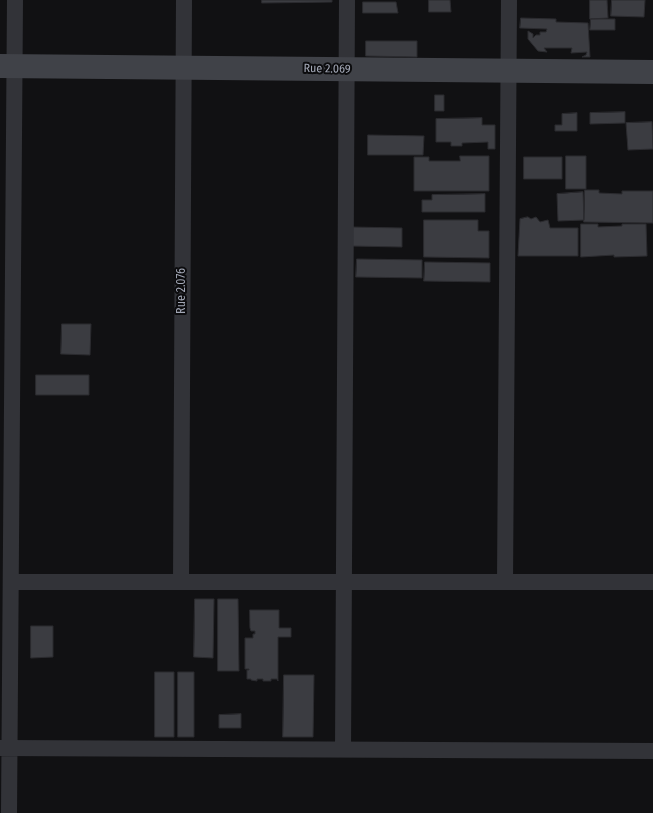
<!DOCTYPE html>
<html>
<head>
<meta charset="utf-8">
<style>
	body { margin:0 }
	canvas { display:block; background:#111113 }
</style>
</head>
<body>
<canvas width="653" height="813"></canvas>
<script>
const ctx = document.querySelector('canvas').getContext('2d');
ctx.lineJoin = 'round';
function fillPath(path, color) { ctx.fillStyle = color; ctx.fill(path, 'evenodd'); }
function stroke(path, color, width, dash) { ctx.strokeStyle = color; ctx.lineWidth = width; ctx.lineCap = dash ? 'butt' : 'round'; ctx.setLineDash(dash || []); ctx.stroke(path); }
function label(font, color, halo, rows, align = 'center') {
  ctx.font = font + ' "Fira Sans Condensed",sans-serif'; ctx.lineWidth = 4; ctx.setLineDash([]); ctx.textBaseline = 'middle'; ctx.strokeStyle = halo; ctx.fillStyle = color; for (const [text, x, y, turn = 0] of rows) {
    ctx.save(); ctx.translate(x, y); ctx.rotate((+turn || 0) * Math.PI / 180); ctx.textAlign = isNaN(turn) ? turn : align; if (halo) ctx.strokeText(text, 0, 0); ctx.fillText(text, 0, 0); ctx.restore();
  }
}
const building = new Path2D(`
	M 262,0 L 332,0 L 332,2 L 262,3 Z
	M 429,0 L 450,0 L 451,12 L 429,12 Z
	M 590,0 L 607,0 L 608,18 L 590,19 Z
	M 612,0 L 645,0 L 644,17 L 611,16 Z
	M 363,2 L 396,2 L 398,13 L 363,13 Z
	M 521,18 L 556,19 L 556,22 L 588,23 L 590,57 L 582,57 L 586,55 L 587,52 L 571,53 L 572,48 L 544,48 L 547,52 L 538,51 L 528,39 L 528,31 L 533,34 L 533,38 L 536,35 L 540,35 L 540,32 L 546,32 L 547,29 L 520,28 Z
	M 591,19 L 615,19 L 615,30 L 590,30 Z
	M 366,41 L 417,41 L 417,57 L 366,56 Z
	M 435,95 L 444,95 L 444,111 L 435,111 Z
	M 625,112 L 625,123 L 590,124 L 590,113 Z
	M 577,113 L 577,131 L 555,131 L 555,125 L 562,125 L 562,114 Z
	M 482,118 L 482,125 L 495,125 L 495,149 L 488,149 L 488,142 L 462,143 L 462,146 L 451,146 L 451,142 L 436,142 L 436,119 Z
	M 652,122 L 653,149 L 628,150 L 626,123 Z
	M 368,135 L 424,136 L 423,155 L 368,155 Z
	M 460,156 L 489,156 L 489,191 L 414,191 L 414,157 L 429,157 L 429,161 L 460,161 Z
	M 566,156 L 586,156 L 586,189 L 566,189 Z
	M 524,157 L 562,157 L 562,179 L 524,179 Z
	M 585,190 L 599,190 L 599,193 L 622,194 L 622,191 L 653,191 L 653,223 L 584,222 Z
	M 583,192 L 584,220 L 558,221 L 557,194 Z
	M 485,194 L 485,212 L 422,212 L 422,200 L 432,200 L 432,195 Z
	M 528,217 L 531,219 L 536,217 L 540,222 L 548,220 L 550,228 L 578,228 L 578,256 L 518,256 L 520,219 Z
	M 424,220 L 478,220 L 478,231 L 489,231 L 489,258 L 424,257 Z
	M 581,224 L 598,224 L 598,227 L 622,226 L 622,224 L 646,224 L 647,256 L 614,257 L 614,255 L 581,257 Z
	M 351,227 L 402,228 L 402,247 L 351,246 Z
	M 357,259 L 422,260 L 422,278 L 356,277 Z
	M 425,262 L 490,263 L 490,282 L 424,281 Z
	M 62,324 L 91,324 L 90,355 L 61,354 Z
	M 36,375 L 89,375 L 89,395 L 36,395 Z
	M 195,599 L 214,599 L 213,658 L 194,657 Z
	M 218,599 L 238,599 L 239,671 L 218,671 Z
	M 250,610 L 279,610 L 279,628 L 291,628 L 291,637 L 278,637 L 278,681 L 277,679 L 271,679 L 271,681 L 263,681 L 263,679 L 257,679 L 257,681 L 251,680 L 251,679 L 247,679 L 247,670 L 249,670 L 249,669 L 245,669 L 245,638 L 253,638 L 253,634 L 255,634 L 255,631 L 251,631 L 250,628 Z
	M 31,626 L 53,626 L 53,657 L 31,658 Z
	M 155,672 L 174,672 L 174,737 L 155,737 Z
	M 178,672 L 194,672 L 194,737 L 178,737 Z
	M 284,675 L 314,675 L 313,737 L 283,737 Z
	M 241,714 L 241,728 L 219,728 L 219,715 Z`);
fillPath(building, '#3b3c41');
stroke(building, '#2b2b2f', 1);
stroke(new Path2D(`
	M 11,582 L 653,582
	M 181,582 L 184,0
	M 505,582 L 509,0
	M 0,748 L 653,751
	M 343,749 L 347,0
	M 9,813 L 15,0`), '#323338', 16);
stroke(new Path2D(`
	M 0,66 L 653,72`), '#404248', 24);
label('12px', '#a2a7b5', '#0c0c0e', [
	["Rue 2.069",327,69,1],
	["Rue 2.076",182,291,-90]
]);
</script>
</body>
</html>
